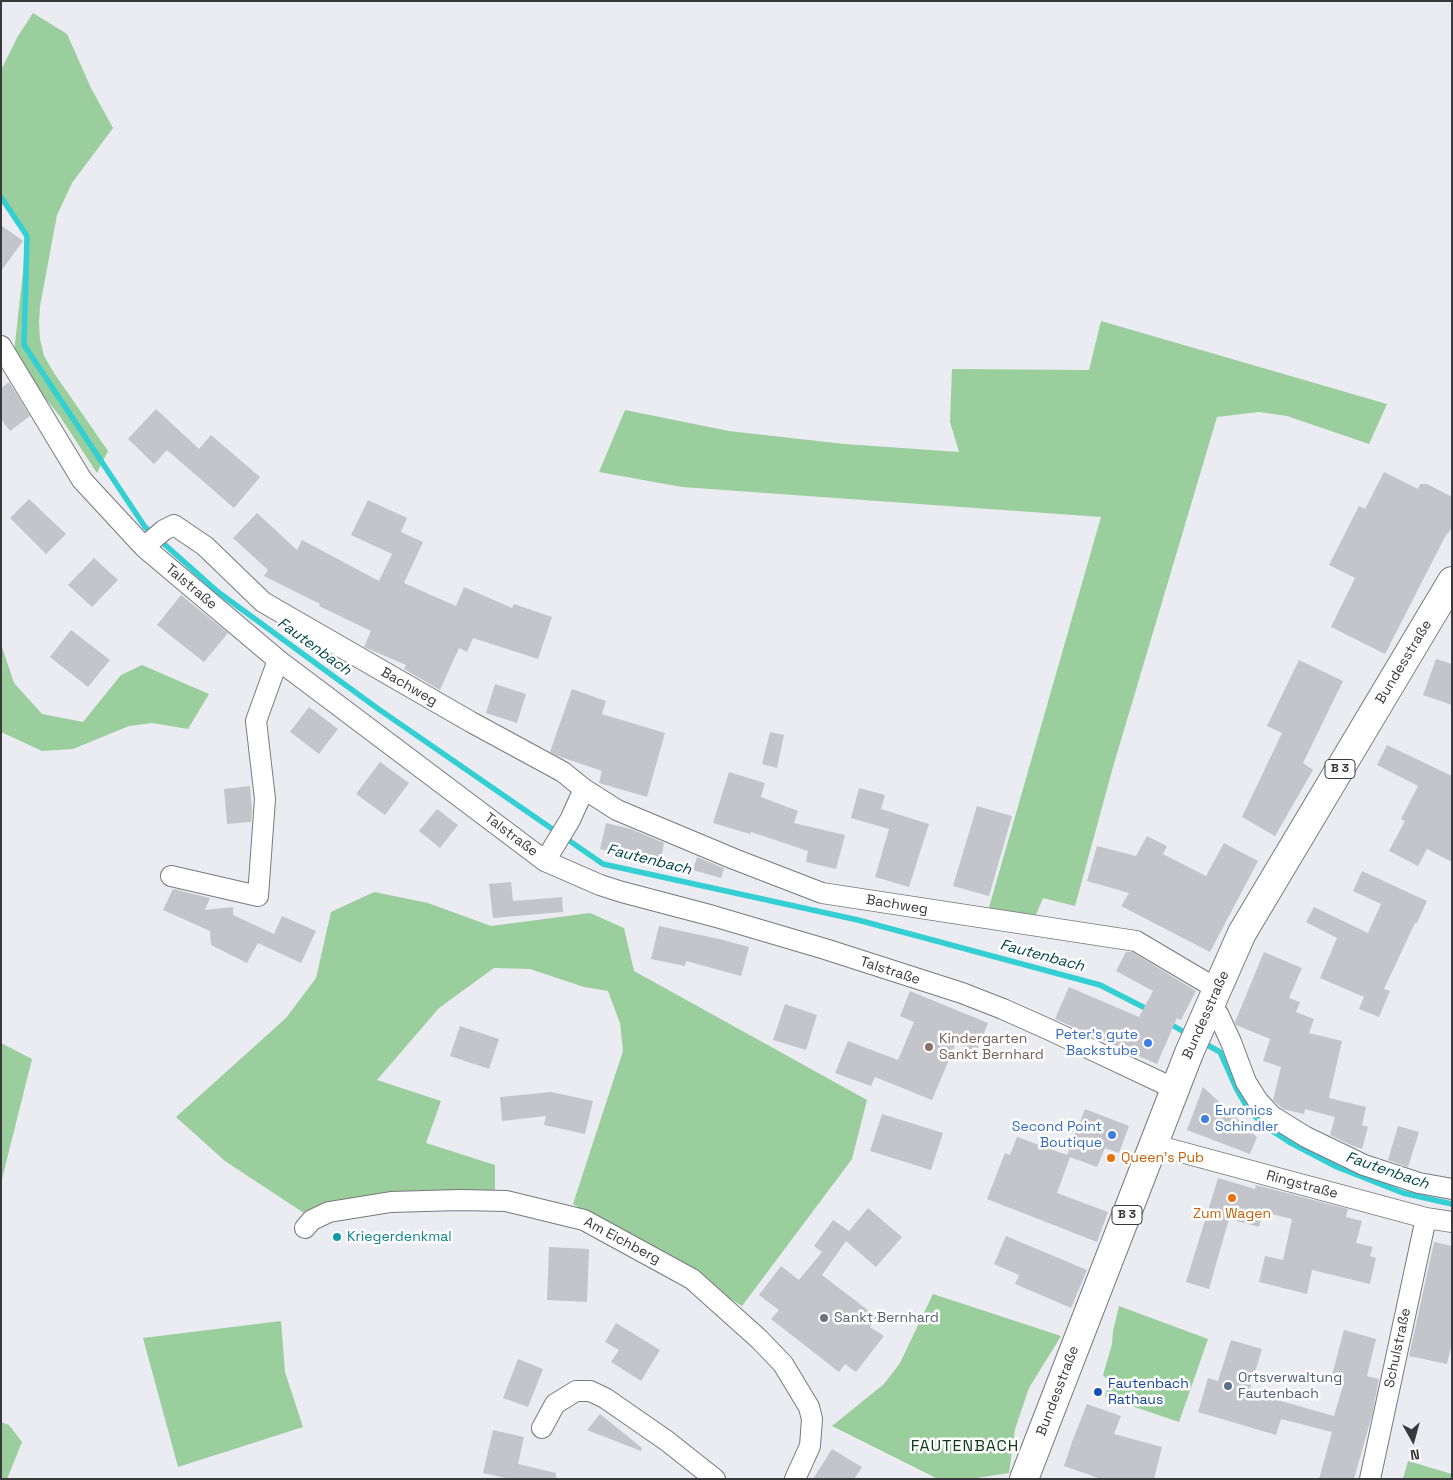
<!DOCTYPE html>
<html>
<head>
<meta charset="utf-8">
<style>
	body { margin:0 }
	#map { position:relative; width:1453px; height:1480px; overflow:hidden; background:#ebebf2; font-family:"Space Grotesk",sans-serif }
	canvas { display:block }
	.frame { position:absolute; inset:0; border:2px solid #39393c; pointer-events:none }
	.north { position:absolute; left:1388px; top:1415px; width:50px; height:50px; -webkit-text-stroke:4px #fff; paint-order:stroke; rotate:173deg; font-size:14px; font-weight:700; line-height:20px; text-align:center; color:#39393c }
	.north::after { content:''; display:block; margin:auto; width:18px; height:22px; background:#39393c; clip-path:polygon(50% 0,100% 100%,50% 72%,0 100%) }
</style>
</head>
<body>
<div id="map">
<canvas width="1453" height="1480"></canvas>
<div class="frame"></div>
<div class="north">N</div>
</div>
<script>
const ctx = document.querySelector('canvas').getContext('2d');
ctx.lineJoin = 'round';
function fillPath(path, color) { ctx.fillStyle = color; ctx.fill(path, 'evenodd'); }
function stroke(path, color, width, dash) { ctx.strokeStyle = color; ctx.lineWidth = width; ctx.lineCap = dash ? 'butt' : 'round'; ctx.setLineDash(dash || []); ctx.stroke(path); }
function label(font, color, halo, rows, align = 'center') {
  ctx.font = font + ' "Space Grotesk",sans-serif'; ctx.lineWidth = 5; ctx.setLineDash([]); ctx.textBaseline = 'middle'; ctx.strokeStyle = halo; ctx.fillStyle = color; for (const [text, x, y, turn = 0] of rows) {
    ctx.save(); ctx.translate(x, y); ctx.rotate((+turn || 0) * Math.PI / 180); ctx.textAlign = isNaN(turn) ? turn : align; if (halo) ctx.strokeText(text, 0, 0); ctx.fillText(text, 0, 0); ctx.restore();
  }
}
fillPath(new Path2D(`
	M 33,13 L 67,34 L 91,88 L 113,128 L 72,183 L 57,215 L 40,306 L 39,323 L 40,339 L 44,356 L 54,373 L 108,451 L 97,473 L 59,415 L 31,381 L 14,352 L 27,236 L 6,204 L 1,201 L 1,70 L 18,36 Z
	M 1101,321 L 1387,404 L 1369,444 L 1287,416 L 1259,412 L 1217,417 L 1113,767 L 1075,906 L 1043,898 L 1035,917 L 988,911 L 1101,517 L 682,487 L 599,472 L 625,410 L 729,431 L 844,444 L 959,452 L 950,422 L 952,369 L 1089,370 Z
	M 1,644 L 14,683 L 42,714 L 83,722 L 121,675 L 142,665 L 209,694 L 188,729 L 152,723 L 129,726 L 73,749 L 42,751 L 1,732 Z
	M 374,892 L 428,903 L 491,926 L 590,913 L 624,928 L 634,971 L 867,1100 L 852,1159 L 742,1306 L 573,1204 L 623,1051 L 620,1023 L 608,991 L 584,987 L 530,969 L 494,968 L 439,1008 L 377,1080 L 441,1101 L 426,1143 L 495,1165 L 495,1196 L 307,1215 L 225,1161 L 176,1117 L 286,1018 L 316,978 L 331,912 Z
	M 1,1043 L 32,1059 L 1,1183 Z
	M 933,1294 L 1061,1336 L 1029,1388 L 1015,1429 L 1009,1473 L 970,1479 L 938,1479 L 832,1426 L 884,1384 L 900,1363 Z
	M 1119,1306 L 1208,1339 L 1179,1422 L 1105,1397 L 1109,1381 L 1103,1375 L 1112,1344 L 1113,1331 Z
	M 281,1321 L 285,1372 L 303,1427 L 178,1467 L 143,1338 Z
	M 1,1422 L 9,1425 L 22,1442 L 7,1479 L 1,1479 Z
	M 1408,1461 L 1452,1474 L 1452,1479 L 1403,1479 Z`), '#9ace9c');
stroke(new Path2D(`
	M 1,197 L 27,236 L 24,345 L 145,527 L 218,592 L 377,708 L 603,864 L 858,920 L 1100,985 L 1149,1010
	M 1167,1022 L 1189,1035
	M 1202,1042 L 1220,1052 L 1236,1088 L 1250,1112 L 1268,1128 L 1289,1142 L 1337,1167 L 1403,1193 L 1452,1204`), '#34cfd2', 5.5);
fillPath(new Path2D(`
	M 1,225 L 23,241 L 1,271 Z
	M 9,382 L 30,416 L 10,431 L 1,419 L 1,388 Z
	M 156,409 L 199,449 L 211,435 L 260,477 L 234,508 L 167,450 L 154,464 L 128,439 Z
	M 1384,472 L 1418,489 L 1420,484 L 1427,484 L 1452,497 L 1452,526 L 1448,534 L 1447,533 L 1385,654 L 1331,627 L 1355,578 L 1329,565 L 1359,506 L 1365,509 Z
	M 29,499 L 66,534 L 46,554 L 10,518 Z
	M 368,500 L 407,518 L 401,532 L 423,542 L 404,583 L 456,606 L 464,587 L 512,608 L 514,604 L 552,617 L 538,659 L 473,638 L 467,652 L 459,648 L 440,690 L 404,669 L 406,665 L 364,647 L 371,631 L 319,606 L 320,604 L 264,576 L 268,570 L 233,538 L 257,513 L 297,550 L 302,540 L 379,581 L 392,554 L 351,535 Z
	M 94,558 L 118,580 L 92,607 L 68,585 Z
	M 181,595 L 228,633 L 204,662 L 157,625 Z
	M 71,630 L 110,660 L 88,687 L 50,657 Z
	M 1436,659 L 1452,664 L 1452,705 L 1423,695 Z
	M 1299,660 L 1343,681 L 1303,763 L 1313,770 L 1275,836 L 1242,817 L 1282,733 L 1267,726 Z
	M 495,684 L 526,694 L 517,723 L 486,713 Z
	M 572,689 L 606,701 L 602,714 L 665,733 L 647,797 L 599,783 L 602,771 L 558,756 L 550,752 Z
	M 309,707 L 338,729 L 319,754 L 290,732 Z
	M 770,732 L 784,735 L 777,768 L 762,764 Z
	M 1387,745 L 1452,776 L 1452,862 L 1427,849 L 1418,866 L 1389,851 L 1405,821 L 1401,819 L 1418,786 L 1377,765 Z
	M 380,762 L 409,783 L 385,815 L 356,794 Z
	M 729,772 L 765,783 L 761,797 L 798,811 L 794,823 L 845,835 L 836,869 L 806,862 L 808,851 L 751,832 L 750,834 L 713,823 Z
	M 250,786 L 252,812 L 251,822 L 227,824 L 224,789 Z
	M 859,788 L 885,795 L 881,809 L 929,824 L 909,887 L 875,877 L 889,829 L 851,818 Z
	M 977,806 L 1012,816 L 989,896 L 953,886 Z
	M 437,809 L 458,825 L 440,848 L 419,831 Z
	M 606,823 L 631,829 L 664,843 L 660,863 L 600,849 Z
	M 1147,836 L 1167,846 L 1163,854 L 1206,876 L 1224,843 L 1258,861 L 1210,952 L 1121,906 L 1129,893 L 1087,881 L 1097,846 L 1136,856 Z
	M 697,857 L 724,868 L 721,878 L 693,870 Z
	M 1362,871 L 1427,901 L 1417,923 L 1415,923 L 1384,989 L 1390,991 L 1379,1017 L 1359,1009 L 1364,997 L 1320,978 L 1337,938 L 1306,922 L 1314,907 L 1368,933 L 1381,904 L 1353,891 Z
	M 511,882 L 513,901 L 562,897 L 563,912 L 493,918 L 489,884 Z
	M 173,889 L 210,898 L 205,910 L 233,907 L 233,915 L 274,934 L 282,916 L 316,931 L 301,963 L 258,943 L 247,963 L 211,945 L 210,931 L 163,910 Z
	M 659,926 L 719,939 L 749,947 L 741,976 L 686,961 L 685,966 L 651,959 Z
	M 1126,952 L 1132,952 L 1196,991 L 1181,1020 L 1177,1018 L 1157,1064 L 1055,1019 L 1069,987 L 1139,1017 L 1153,991 L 1116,971 Z
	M 1264,952 L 1302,968 L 1289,998 L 1300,1002 L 1296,1012 L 1314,1019 L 1309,1033 L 1342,1041 L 1329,1098 L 1366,1107 L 1362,1125 L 1368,1127 L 1362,1149 L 1353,1146 L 1330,1135 L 1335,1117 L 1305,1109 L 1304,1114 L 1283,1109 L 1273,1100 L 1281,1067 L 1263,1061 L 1270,1039 L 1236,1025 L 1235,1022 Z
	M 910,991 L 988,1023 L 976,1052 L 956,1043 L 932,1100 L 875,1077 L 871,1086 L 835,1073 L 848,1041 L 898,1060 L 914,1022 L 900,1016 Z
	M 785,1004 L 817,1015 L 806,1050 L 773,1040 Z
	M 460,1026 L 499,1039 L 489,1069 L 450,1056 Z
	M 1203,1087 L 1257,1137 L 1250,1154 L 1187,1130 Z
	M 551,1092 L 593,1101 L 585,1134 L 544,1125 L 546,1116 L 502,1121 L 500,1097 Z
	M 1085,1109 L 1129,1126 L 1119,1153 L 1105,1148 L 1097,1167 L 1070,1157 L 1057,1193 L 1108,1212 L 1097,1242 L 987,1199 L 1005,1153 L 1010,1155 L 1017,1137 L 1067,1155 Z
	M 882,1114 L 943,1133 L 931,1170 L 870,1151 Z
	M 1398,1126 L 1419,1132 L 1408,1167 L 1388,1160 Z
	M 1218,1178 L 1255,1189 L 1256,1185 L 1348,1209 L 1346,1217 L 1362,1221 L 1356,1243 L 1373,1247 L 1370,1256 L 1376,1258 L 1370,1284 L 1312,1270 L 1307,1294 L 1259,1282 L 1265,1256 L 1283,1260 L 1292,1219 L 1263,1212 L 1259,1227 L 1229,1219 L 1209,1289 L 1186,1282 Z
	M 868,1208 L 902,1237 L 876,1267 L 846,1241 L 822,1275 L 877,1317 L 870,1327 L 884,1336 L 856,1372 L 845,1364 L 839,1372 L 771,1319 L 779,1310 L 759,1295 L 781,1266 L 799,1280 L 822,1252 L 814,1246 L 833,1220 L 849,1231 Z
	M 1006,1236 L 1087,1270 L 1071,1308 L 1015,1284 L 1019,1275 L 994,1264 Z
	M 1434,1242 L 1452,1246 L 1452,1343 L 1447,1364 L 1409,1356 Z
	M 549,1247 L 589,1249 L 587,1302 L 547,1300 Z
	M 616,1323 L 660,1350 L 641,1381 L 611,1362 L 619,1350 L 605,1342 Z
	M 1344,1330 L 1376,1339 L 1367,1376 L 1379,1379 L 1372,1415 L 1354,1479 L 1319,1479 L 1332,1432 L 1281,1419 L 1276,1435 L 1198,1412 L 1208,1378 L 1218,1381 L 1231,1340 L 1262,1349 L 1249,1392 L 1334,1416 L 1344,1382 L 1331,1379 Z
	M 518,1359 L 543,1369 L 528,1407 L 503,1398 Z
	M 1087,1404 L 1121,1416 L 1114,1434 L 1162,1447 L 1154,1479 L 1101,1479 L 1064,1466 L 1072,1442 Z
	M 600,1414 L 642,1448 L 641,1451 L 587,1430 Z
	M 493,1430 L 524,1437 L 518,1464 L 556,1473 L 556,1479 L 510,1479 L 483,1473 Z
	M 832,1449 L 862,1467 L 854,1479 L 813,1479 Z`), '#c4c4cb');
const minor = new Path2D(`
	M 1,346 L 82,480 L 144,547 L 278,660 L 545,861 L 600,885 L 622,892 L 713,916 L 825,949 L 962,993 L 1003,1009 L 1050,1030 L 1175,1089
	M 144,547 L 164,530 L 174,525 L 205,546 L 263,602 L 471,722 L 563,772 L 584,789 L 617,810 L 734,859 L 822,893 L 1136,941 L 1217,989
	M 545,861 L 570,820 L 584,789
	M 171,876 L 258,896 L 265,799 L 256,721 L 278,660
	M 1208,1008 L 1218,1014 L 1231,1042 L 1246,1082 L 1258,1101 L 1272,1116 L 1306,1137 L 1364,1165 L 1419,1183 L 1452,1189
	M 1155,1142 L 1166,1148 L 1426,1218 L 1452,1222
	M 305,1228 L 312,1220 L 329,1212 L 391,1202 L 460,1200 L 506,1201 L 584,1220 L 692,1279 L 759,1339 L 783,1364 L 809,1407 L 812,1419 L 810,1446 L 795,1479
	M 542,1428 L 555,1404 L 576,1391 L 590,1391 L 605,1398 L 667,1441 L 715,1479
	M 1370,1479 L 1426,1218`);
const primary = new Path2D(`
	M 1024,1479 L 1189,1053 L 1242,933 L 1452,581`);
stroke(minor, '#78787f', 22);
stroke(primary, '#78787f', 30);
stroke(minor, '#fff', 20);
stroke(primary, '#fff', 28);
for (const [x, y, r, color] of [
	[1148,1043,5,"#3f7fe0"],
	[929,1047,5,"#8d6e63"],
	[1205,1119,5,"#3f7fe0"],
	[1112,1135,5,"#3f7fe0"],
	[1111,1158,5,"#e8710a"],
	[1232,1198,5,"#e8710a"],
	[337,1237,5,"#0f9aa8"],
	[824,1318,5,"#6b7280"],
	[1228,1386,5,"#5c6f8a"],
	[1098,1392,5,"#1a4fb4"]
]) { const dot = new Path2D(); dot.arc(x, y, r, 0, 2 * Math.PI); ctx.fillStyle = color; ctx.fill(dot); stroke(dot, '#fff', 2); }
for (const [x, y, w] of [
	[1340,769,30],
	[1127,1215,30]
]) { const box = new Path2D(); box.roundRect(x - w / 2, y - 9.5, w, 19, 4); ctx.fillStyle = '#fff'; ctx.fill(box); stroke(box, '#39393c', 1); }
label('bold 12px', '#39393c', null, [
	["B 3",1340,769],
	["B 3",1127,1215]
]);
label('14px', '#39393c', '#fff', [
	["Talstraße",191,587,40],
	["Bundesstraße",1404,662,-59],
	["Bachweg",409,687,30],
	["Talstraße",511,835,37],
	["Bachweg",897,905,9],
	["Talstraße",890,971,18],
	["Bundesstraße",1206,1015,-66],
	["Ringstraße",1302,1185,15],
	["Am Eichberg",622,1241,28],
	["Schulstraße",1398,1348,-78],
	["Bundesstraße",1058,1391,-69]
]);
label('14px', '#366cbe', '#fff', [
	["Peter's gute",1138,1035],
	["Backstube",1138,1051],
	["Euronics",1215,1111,"left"],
	["Schindler",1215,1127,"left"],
	["Second Point",1102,1127],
	["Boutique",1102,1143]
], 'right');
label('14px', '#785e54', '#fff', [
	["Kindergarten",939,1039],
	["Sankt Bernhard",939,1055]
], 'left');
label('14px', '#c56008', '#fff', [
	["Queen's Pub",1121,1158],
	["Zum Wagen",1232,1214,"center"]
], 'left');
label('14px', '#0d838f', '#fff', [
	["Kriegerdenkmal",347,1237]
], 'left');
label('14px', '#5b616d', '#fff', [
	["Sankt Bernhard",834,1318]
], 'left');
label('14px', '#4e5e75', '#fff', [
	["Ortsverwaltung",1238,1378],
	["Fautenbach",1238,1394]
], 'left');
label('14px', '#164399', '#fff', [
	["Fautenbach",1108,1384],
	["Rathaus",1108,1400]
], 'left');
label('italic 15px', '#004547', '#fff', [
	["Fautenbach",314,647,36],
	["Fautenbach",649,860,14],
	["Fautenbach",1042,956,15],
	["Fautenbach",1387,1171,19]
]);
ctx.letterSpacing = '1px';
label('16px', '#0e3a15', '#fff', [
	["FAUTENBACH",965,1447]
]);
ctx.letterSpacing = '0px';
</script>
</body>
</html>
